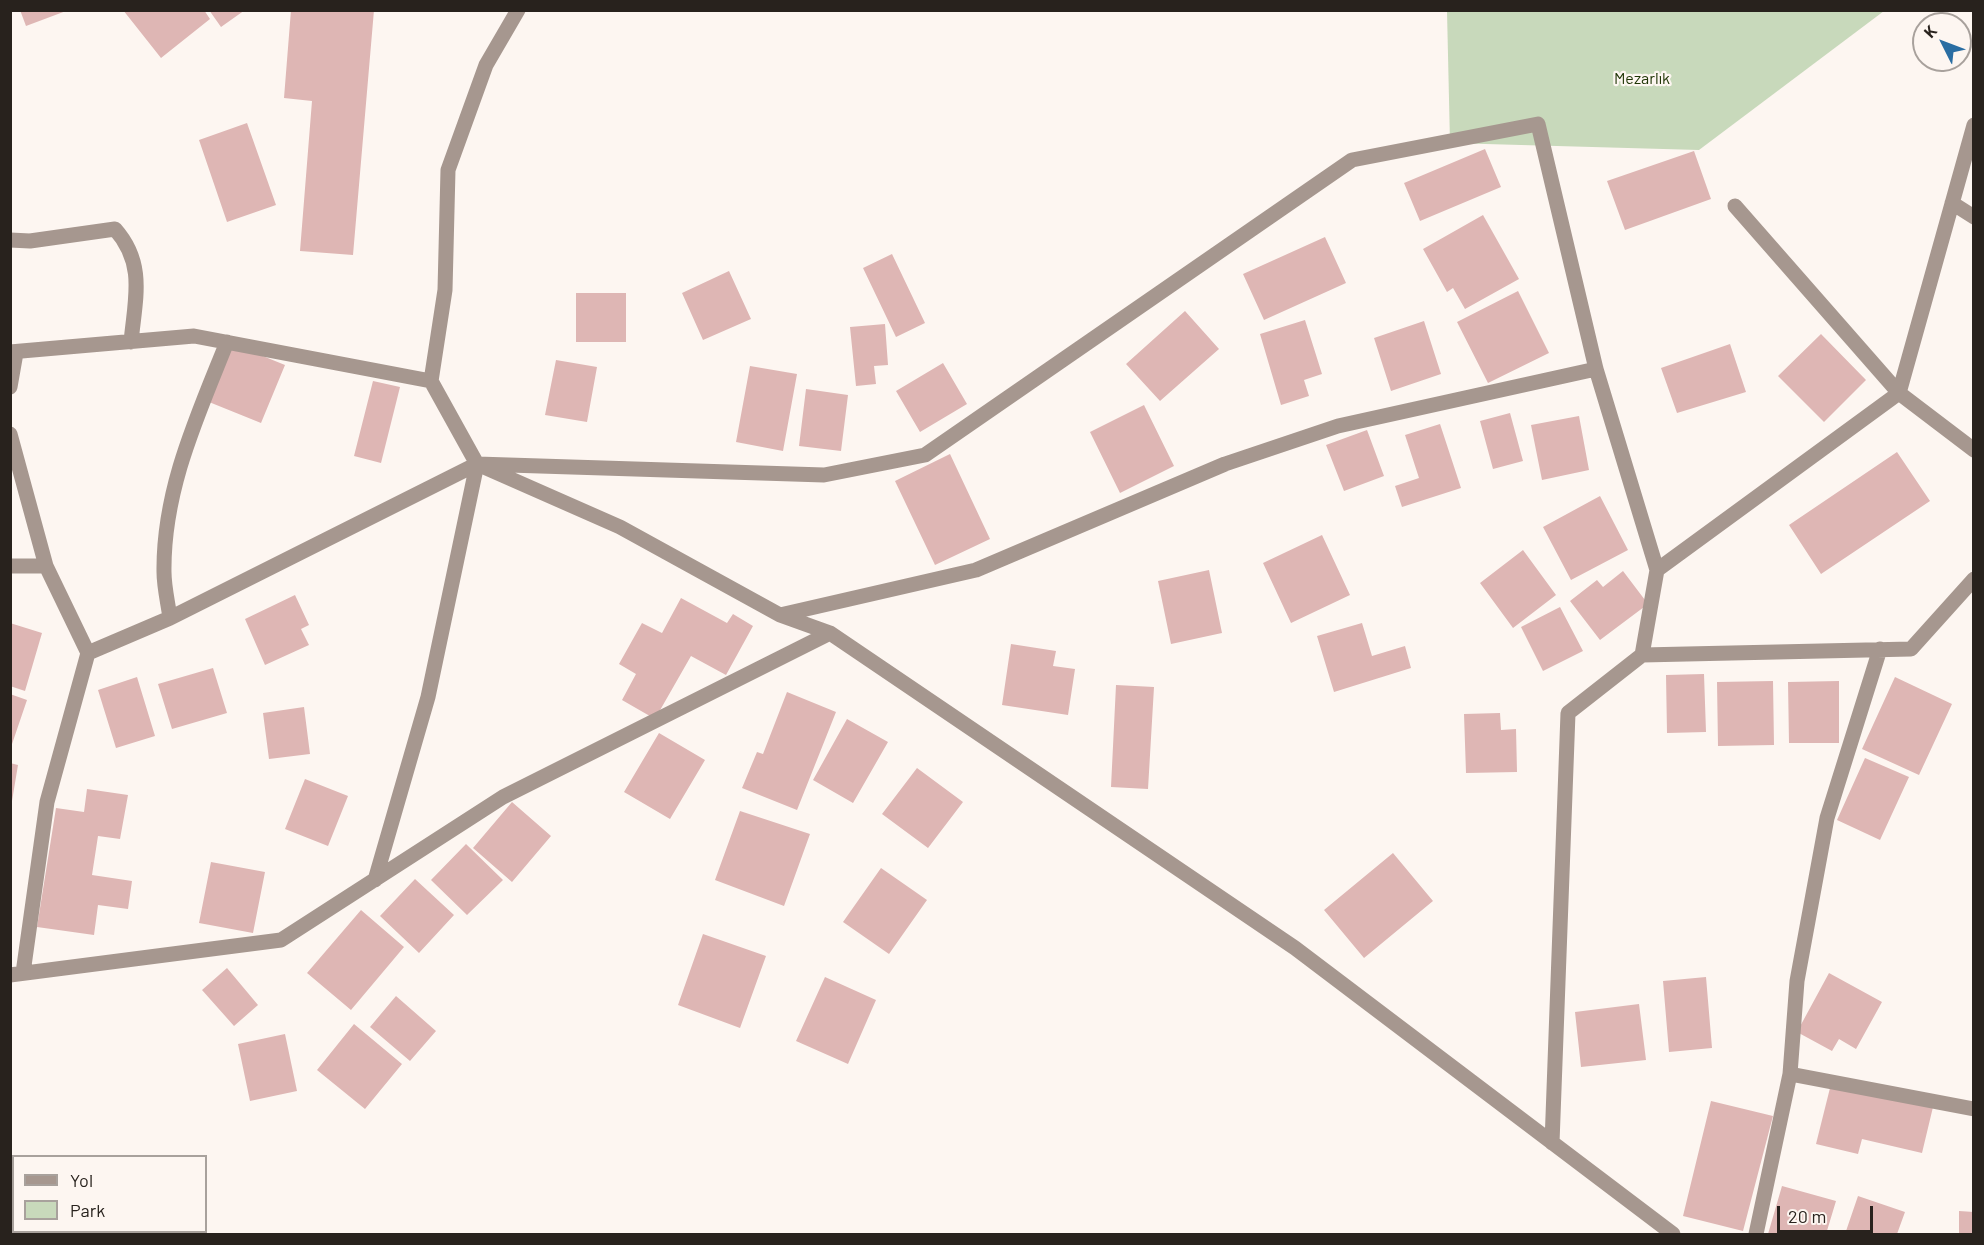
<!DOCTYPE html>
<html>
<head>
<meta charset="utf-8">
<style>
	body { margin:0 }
	#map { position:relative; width:1984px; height:1245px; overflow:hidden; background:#fdf6f1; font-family:Barlow,sans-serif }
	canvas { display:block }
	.frame { position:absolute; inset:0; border:12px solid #28221d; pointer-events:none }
	.legend { position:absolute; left:12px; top:1155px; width:195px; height:78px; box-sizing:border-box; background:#fdf6f1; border:2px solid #a8a19c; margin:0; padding:8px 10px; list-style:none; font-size:18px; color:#28221d }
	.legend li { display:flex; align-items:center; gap:12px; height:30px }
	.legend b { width:30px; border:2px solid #a8a19c }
	.north { position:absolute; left:1912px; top:12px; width:60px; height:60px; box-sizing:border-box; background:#fdf6f1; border:2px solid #a8a19c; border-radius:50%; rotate:312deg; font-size:16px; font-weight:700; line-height:24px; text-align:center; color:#28221d }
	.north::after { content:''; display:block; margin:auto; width:21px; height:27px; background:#2a6ea3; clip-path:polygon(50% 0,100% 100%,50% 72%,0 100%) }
	.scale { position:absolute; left:1777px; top:1206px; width:96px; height:27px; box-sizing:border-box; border:3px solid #28221d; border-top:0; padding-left:8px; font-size:18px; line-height:21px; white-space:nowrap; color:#28221d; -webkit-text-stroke:4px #fdf6f1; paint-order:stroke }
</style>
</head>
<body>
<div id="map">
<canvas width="1984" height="1245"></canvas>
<div class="frame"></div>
<ul class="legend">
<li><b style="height:8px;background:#a6978f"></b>Yol</li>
<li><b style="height:16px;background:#c8d9bb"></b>Park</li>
</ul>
<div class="north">K</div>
<div class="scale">20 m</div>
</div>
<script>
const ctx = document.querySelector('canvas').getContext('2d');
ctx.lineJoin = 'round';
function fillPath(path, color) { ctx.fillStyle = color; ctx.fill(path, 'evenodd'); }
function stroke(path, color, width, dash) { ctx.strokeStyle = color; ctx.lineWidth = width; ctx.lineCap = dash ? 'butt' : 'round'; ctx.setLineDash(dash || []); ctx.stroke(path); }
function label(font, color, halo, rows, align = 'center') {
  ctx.font = font + ' Barlow,sans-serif'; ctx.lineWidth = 4.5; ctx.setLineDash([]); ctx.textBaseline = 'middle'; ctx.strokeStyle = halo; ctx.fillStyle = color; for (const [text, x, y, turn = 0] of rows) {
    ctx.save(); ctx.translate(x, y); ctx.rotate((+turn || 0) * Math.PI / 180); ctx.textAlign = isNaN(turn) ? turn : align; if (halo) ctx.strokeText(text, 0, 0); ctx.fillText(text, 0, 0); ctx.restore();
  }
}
fillPath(new Path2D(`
	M 1447,11 L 1884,11 L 1699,150 L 1450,143 Z`), '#c8d9bb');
fillPath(new Path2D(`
	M 20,10 L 66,10 L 66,11 L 26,26 Z
	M 123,10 L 204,10 L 210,19 L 161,58 Z
	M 209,10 L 245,10 L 221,27 Z
	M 291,10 L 374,10 L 353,255 L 300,251 L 312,101 L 284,98 Z
	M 247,123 L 276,205 L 227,222 L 199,140 Z
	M 1485,149 L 1501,187 L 1420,221 L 1404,183 Z
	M 1694,151 L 1711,199 L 1625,230 L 1607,181 Z
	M 1483,215 L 1519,279 L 1465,309 L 1453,288 L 1447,292 L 1423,249 Z
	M 1325,237 L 1346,283 L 1264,320 L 1243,274 Z
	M 892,254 L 925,323 L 896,337 L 863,268 Z
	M 729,271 L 751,319 L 703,340 L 682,293 Z
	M 1518,291 L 1549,353 L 1488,383 L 1457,322 Z
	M 576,293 L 626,293 L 626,342 L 576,342 Z
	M 1185,311 L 1219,349 L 1160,401 L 1126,364 Z
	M 1305,320 L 1322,374 L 1304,380 L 1309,396 L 1281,405 L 1260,334 Z
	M 1424,321 L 1441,374 L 1391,391 L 1374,338 Z
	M 885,324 L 888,365 L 874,366 L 876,384 L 856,386 L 850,327 Z
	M 1821,334 L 1866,380 L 1824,422 L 1778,376 Z
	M 233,344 L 285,365 L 261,423 L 209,402 Z
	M 1730,344 L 1746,392 L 1677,413 L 1661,368 Z
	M 556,360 L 597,367 L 587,422 L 545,415 Z
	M 943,363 L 967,404 L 920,432 L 896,391 Z
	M 750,366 L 797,374 L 783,451 L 736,442 Z
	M 373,381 L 400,387 L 381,463 L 354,456 Z
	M 806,389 L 848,395 L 841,451 L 799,446 Z
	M 1144,405 L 1174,466 L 1120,493 L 1090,432 Z
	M 1510,413 L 1523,461 L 1493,469 L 1480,421 Z
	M 1579,416 L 1589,470 L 1542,480 L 1531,425 Z
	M 1440,424 L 1461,488 L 1402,507 L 1395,486 L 1419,478 L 1405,435 Z
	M 1367,430 L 1384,476 L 1344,491 L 1326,445 Z
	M 1897,452 L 1930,501 L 1821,574 L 1789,525 Z
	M 950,454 L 990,539 L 935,565 L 895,481 Z
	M 1600,496 L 1628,550 L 1571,580 L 1543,527 Z
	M 1322,535 L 1350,595 L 1291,623 L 1263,563 Z
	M 1523,550 L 1556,595 L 1513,628 L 1480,583 Z
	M 1209,570 L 1222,633 L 1171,644 L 1158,581 Z
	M 1623,571 L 1648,604 L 1600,640 L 1570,601 L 1597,580 L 1603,587 Z
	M 295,595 L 309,625 L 301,629 L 309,645 L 265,665 L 245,619 Z
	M 681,598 L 727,623 L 733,614 L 753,626 L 726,675 L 691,656 L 655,719 L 622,700 L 636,674 L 619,664 L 642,623 L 662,633 Z
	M 1560,607 L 1583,651 L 1543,671 L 1521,627 Z
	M 10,623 L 42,633 L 25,691 L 10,686 Z
	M 1362,623 L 1372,656 L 1405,646 L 1411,668 L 1334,692 L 1317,636 Z
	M 1011,644 L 1056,651 L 1053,666 L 1075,669 L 1068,715 L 1002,705 Z
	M 213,668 L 227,713 L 172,729 L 158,684 Z
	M 1704,674 L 1706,732 L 1667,733 L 1666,675 Z
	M 137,677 L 155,736 L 116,748 L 98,690 Z
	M 1895,677 L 1952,704 L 1919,775 L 1862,749 Z
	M 1773,681 L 1774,745 L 1718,746 L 1717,682 Z
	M 1839,681 L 1839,743 L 1789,743 L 1788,682 Z
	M 1116,685 L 1154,687 L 1148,789 L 1111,787 Z
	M 787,692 L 836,712 L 797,810 L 742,788 L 757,752 L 763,754 Z
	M 10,694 L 27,700 L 11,747 L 10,747 Z
	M 304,707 L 310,754 L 269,759 L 263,713 Z
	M 1500,713 L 1501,730 L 1516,729 L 1517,772 L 1466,773 L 1464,714 Z
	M 847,719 L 888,742 L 853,803 L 813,780 Z
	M 659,733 L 705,760 L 670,819 L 624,792 Z
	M 1865,758 L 1909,777 L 1880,840 L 1837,820 Z
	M 10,763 L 18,765 L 12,801 L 10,801 Z
	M 917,768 L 963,802 L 928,848 L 882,814 Z
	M 305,779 L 348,796 L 328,846 L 285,829 Z
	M 87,789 L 128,795 L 120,839 L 98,836 L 92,875 L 132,881 L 128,909 L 98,905 L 94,935 L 37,927 L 56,808 L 84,812 Z
	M 512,802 L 551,836 L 512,882 L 473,848 Z
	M 740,811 L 810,834 L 784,906 L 715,880 Z
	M 466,844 L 503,880 L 467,915 L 431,880 Z
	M 1393,853 L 1433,901 L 1364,958 L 1324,910 Z
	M 211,862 L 265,872 L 253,933 L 199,923 Z
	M 881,868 L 927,900 L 889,954 L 843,922 Z
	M 415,879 L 454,915 L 419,953 L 380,916 Z
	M 361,910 L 404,947 L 351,1010 L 307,973 Z
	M 703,934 L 766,956 L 740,1028 L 678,1005 Z
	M 227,968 L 258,1005 L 234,1026 L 202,990 Z
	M 1829,973 L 1882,1002 L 1856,1049 L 1839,1039 L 1832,1051 L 1797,1032 Z
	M 825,977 L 876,1000 L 848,1064 L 796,1041 Z
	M 1706,977 L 1712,1048 L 1669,1052 L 1663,981 Z
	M 396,996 L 436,1031 L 410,1061 L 370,1027 Z
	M 1639,1004 L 1646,1060 L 1581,1067 L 1575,1012 Z
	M 354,1024 L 402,1064 L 365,1109 L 317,1070 Z
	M 285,1034 L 297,1091 L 250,1101 L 238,1044 Z
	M 1831,1084 L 1933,1107 L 1922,1153 L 1862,1139 L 1858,1154 L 1816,1144 Z
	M 1711,1101 L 1773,1116 L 1743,1231 L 1683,1216 Z
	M 1782,1186 L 1836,1201 L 1826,1234 L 1768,1234 Z
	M 1858,1196 L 1905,1212 L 1897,1234 L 1845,1234 Z
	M 1959,1211 L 1974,1212 L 1974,1234 L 1959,1234 Z`), '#deb6b4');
stroke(new Path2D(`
	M 518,10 L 486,65 L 448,170 L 445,290 L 431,381 L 477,464 L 620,527 L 780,615 L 830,633 L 1295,948 L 1673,1234
	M 1952,203 L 1974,217
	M 1735,206 L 1899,393 L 1974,450
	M 10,240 L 30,241 L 115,229 C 146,264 135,299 131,342
	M 10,352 L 194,336 L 431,381
	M 10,387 L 16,353
	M 10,434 L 46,566 L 88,653 L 47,802 L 23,973
	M 10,566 L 46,566
	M 1657,570 L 1899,393 L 1974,125
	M 780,615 L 976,570 L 1225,464 L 1338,426 L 1596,369
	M 170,618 C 168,603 164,587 164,572 C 163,490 197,417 227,342
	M 88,653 L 170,618 L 477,464 L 824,475 L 925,455 L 1352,160 L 1538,124 L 1596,369 L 1657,570 L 1642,655
	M 375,880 L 428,697 L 477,464
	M 10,975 L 281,940 L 503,797 L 830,633
	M 1790,1074 L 1974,1109
	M 1552,1143 L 1568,713 L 1642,655 L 1911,649 L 1974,579
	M 1756,1234 L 1790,1074 L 1797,981 L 1827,818 L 1880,649`), '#a6978f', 15);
label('16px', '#1e3404', '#fdf6f1', [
	["Mezarlık",1642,79]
]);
</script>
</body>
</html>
